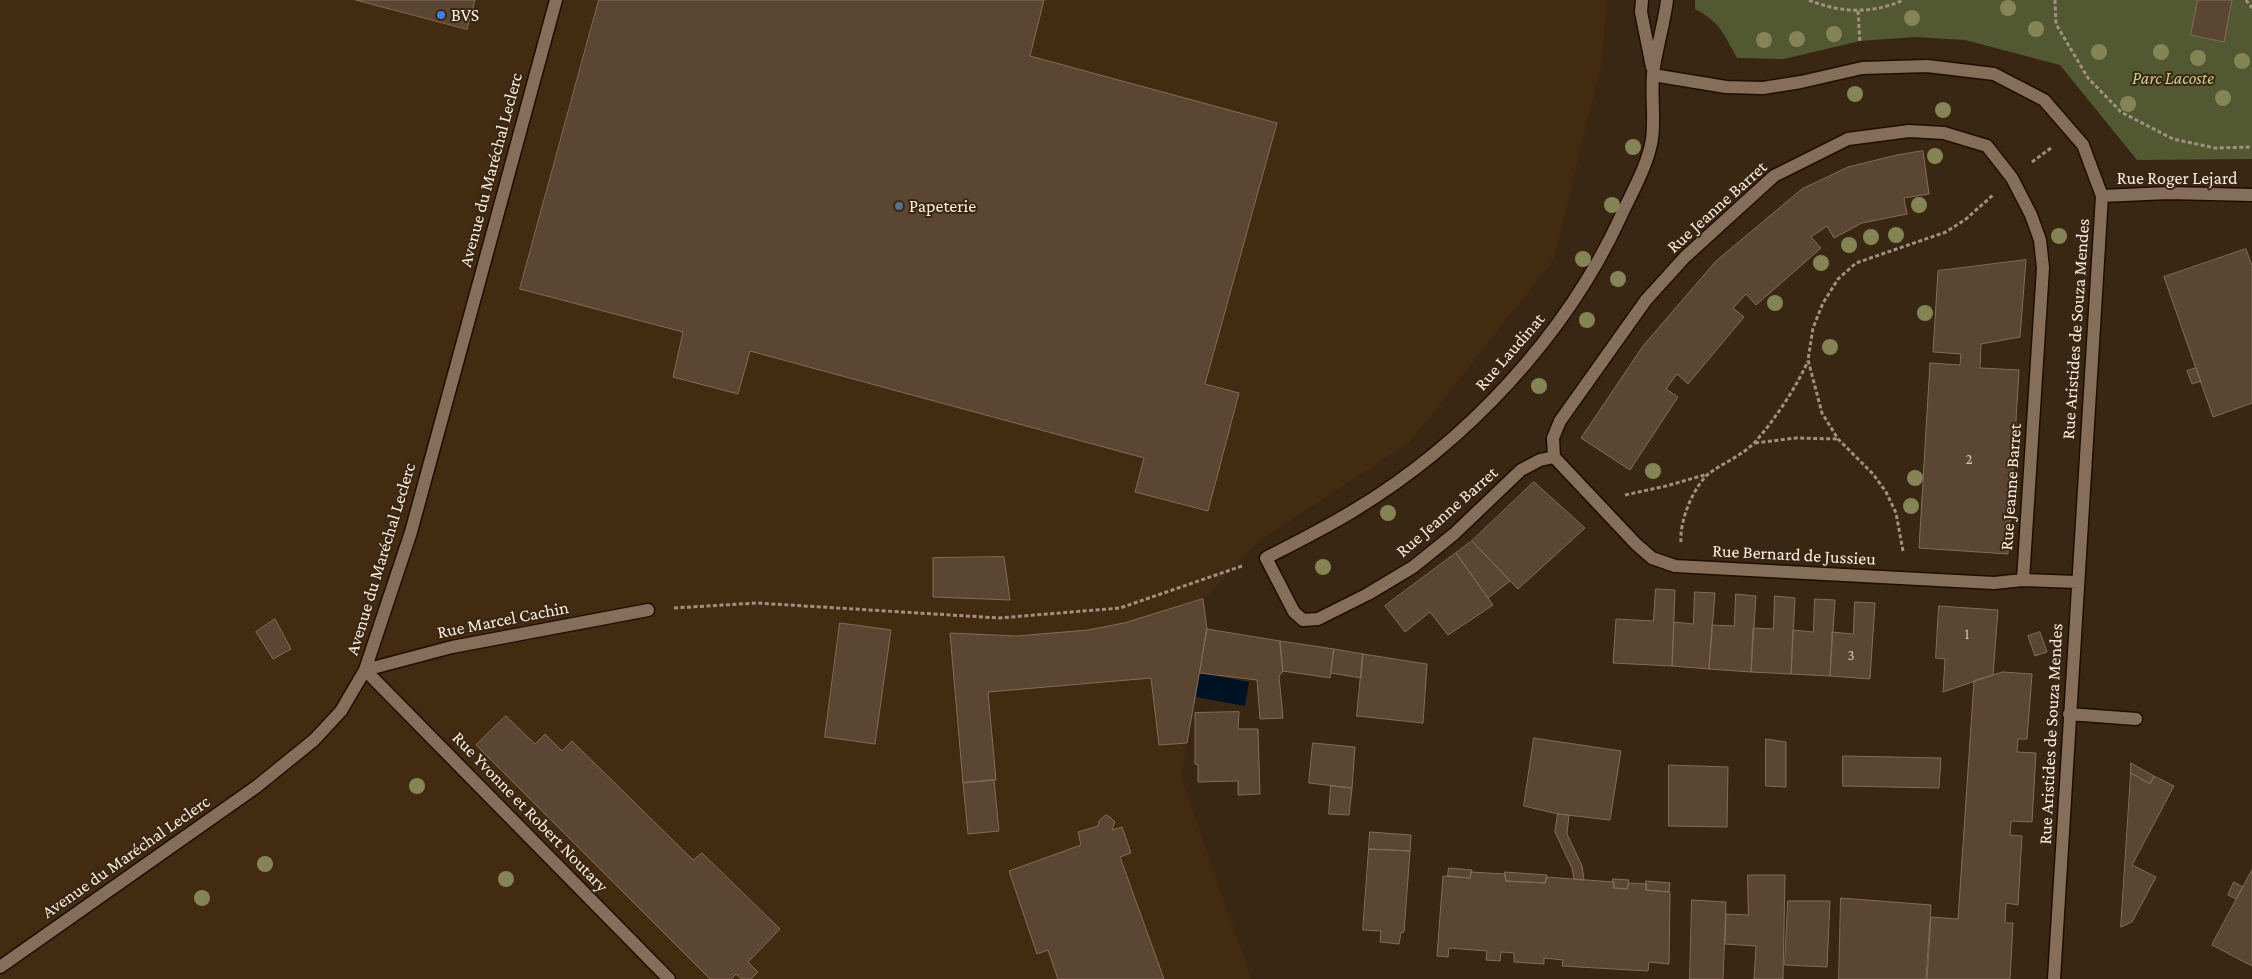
<!DOCTYPE html>
<html>
<head>
<meta charset="utf-8">
<style>
	body { margin:0 }
	canvas { display:block; background:#392613 }
</style>
</head>
<body>
<canvas width="2252" height="979"></canvas>
<script>
const ctx = document.querySelector('canvas').getContext('2d');
ctx.lineJoin = 'round';
function fillPath(path, color) { ctx.fillStyle = color; ctx.fill(path, 'evenodd'); }
function stroke(path, color, width, dash) { ctx.strokeStyle = color; ctx.lineWidth = width; ctx.lineCap = dash ? 'butt' : 'round'; ctx.setLineDash(dash || []); ctx.stroke(path); }
function label(font, color, halo, rows, align = 'center') {
  ctx.font = font + ' "Crimson Pro",serif'; ctx.lineWidth = 4; ctx.setLineDash([]); ctx.textBaseline = 'middle'; ctx.strokeStyle = halo; ctx.fillStyle = color; for (const [text, x, y, turn = 0] of rows) {
    ctx.save(); ctx.translate(x, y); ctx.rotate((+turn || 0) * Math.PI / 180); ctx.textAlign = isNaN(turn) ? turn : align; if (halo) ctx.strokeText(text, 0, 0); ctx.fillText(text, 0, 0); ctx.restore();
  }
}
fillPath(new Path2D(`
	M 0,0 L 1607,0 L 1602,61 L 1554,259 L 1410,442 L 1256,543 L 1204,599 L 1207,629 L 1181,776 L 1251,979 L 0,979 Z`), '#432b12');
fillPath(new Path2D(`
	M 1695,0 L 2252,0 L 2252,159 L 2137,160 L 2060,65 L 1965,40 L 1915,37 L 1860,41 L 1784,59 L 1737,58 C 1723,33 1721,23 1695,9 Z`), '#525832');
fillPath(new Path2D(`
	M 1200,673 L 1249,682 L 1245,706 L 1196,697 Z`), '#001325');
const building = new Path2D(`
	M 356,0 L 475,0 L 467,29 Z
	M 599,0 L 1044,0 L 1030,56 L 1277,123 L 1205,384 L 1239,393 L 1208,511 L 1135,492 L 1144,458 L 750,351 L 738,394 L 673,377 L 683,332 L 520,289 Z
	M 2198,0 L 2232,0 L 2224,42 L 2191,35 Z
	M 1923,151 L 1929,194 L 1904,198 L 1907,214 L 1862,223 L 1834,238 L 1827,226 L 1811,237 L 1821,248 L 1756,305 L 1746,294 L 1733,308 L 1744,317 L 1688,384 L 1677,374 L 1666,389 L 1678,397 L 1630,470 L 1581,438 L 1643,346 L 1716,261 L 1802,189 L 1848,167 L 1897,155 Z
	M 2246,249 L 2252,266 L 2252,403 L 2213,417 L 2164,277 Z
	M 2026,260 L 2020,337 L 1981,344 L 1980,368 L 2019,370 L 2008,554 L 1919,548 L 1930,363 L 1960,365 L 1961,354 L 1933,352 L 1938,271 Z
	M 2196,368 L 2201,381 L 2192,384 L 2187,371 Z
	M 1534,482 L 1585,528 L 1518,589 L 1472,541 Z
	M 1472,541 L 1510,581 L 1488,598 L 1456,553 Z
	M 1456,553 L 1493,605 L 1448,635 L 1430,612 L 1405,632 L 1385,606 Z
	M 1004,557 L 1010,600 L 933,597 L 933,558 Z
	M 1656,589 L 1675,590 L 1672,666 L 1613,663 L 1616,619 L 1653,621 Z
	M 1695,592 L 1715,593 L 1709,669 L 1672,666 L 1674,622 L 1693,624 Z
	M 1736,594 L 1756,596 L 1751,672 L 1709,669 L 1712,625 L 1734,626 Z
	M 1775,596 L 1795,598 L 1791,674 L 1751,672 L 1753,628 L 1773,629 Z
	M 1203,599 L 1207,629 L 1187,743 L 1159,745 L 1151,678 L 988,692 L 996,780 L 963,783 L 950,633 L 1017,636 L 1088,630 L 1124,623 Z
	M 1815,599 L 1835,600 L 1830,676 L 1791,674 L 1793,630 L 1813,632 Z
	M 1855,602 L 1875,603 L 1870,679 L 1830,676 L 1832,632 L 1853,634 Z
	M 1939,606 L 1998,610 L 1993,675 L 1943,692 L 1945,659 L 1936,658 Z
	M 275,619 L 291,649 L 273,659 L 256,632 Z
	M 840,623 L 891,630 L 875,744 L 825,737 Z
	M 1207,629 L 1280,641 L 1283,671 L 1279,676 L 1283,718 L 1260,719 L 1257,680 L 1200,673 Z
	M 2040,632 L 2047,652 L 2035,656 L 2028,636 Z
	M 1280,641 L 1334,649 L 1330,678 L 1283,671 Z
	M 1334,649 L 1363,654 L 1361,678 L 1331,673 Z
	M 1363,654 L 1427,664 L 1423,723 L 1357,716 Z
	M 2003,672 L 2032,674 L 2027,739 L 2018,739 L 2017,752 L 2036,753 L 2032,822 L 2011,821 L 2010,835 L 2022,836 L 2018,905 L 2006,903 L 2005,923 L 2013,923 L 2010,979 L 1927,979 L 1931,917 L 1958,919 L 1974,681 Z
	M 1239,712 L 1238,729 L 1258,729 L 1260,794 L 1238,795 L 1238,781 L 1198,782 L 1198,765 L 1195,764 L 1195,713 Z
	M 506,716 L 535,744 L 545,734 L 562,751 L 572,741 L 693,860 L 702,853 L 780,929 L 748,962 L 758,972 L 751,979 L 742,979 L 736,974 L 731,979 L 710,979 L 476,745 Z
	M 1534,738 L 1621,751 L 1610,820 L 1558,814 L 1524,806 Z
	M 1766,739 L 1786,742 L 1786,787 L 1766,786 Z
	M 1313,743 L 1355,747 L 1352,788 L 1309,783 Z
	M 1843,756 L 1941,758 L 1939,788 L 1843,786 Z
	M 2131,763 L 2154,776 L 2150,784 L 2131,773 Z
	M 1669,765 L 1728,767 L 1727,827 L 1669,826 Z
	M 2131,773 L 2150,784 L 2154,776 L 2174,786 L 2132,865 L 2156,877 L 2132,922 L 2121,927 Z
	M 994,780 L 999,831 L 968,834 L 963,783 Z
	M 1331,786 L 1352,788 L 1349,815 L 1329,814 Z
	M 1558,814 L 1569,815 L 1567,834 L 1582,866 L 1584,880 L 1574,879 L 1572,868 L 1555,832 Z
	M 1106,815 L 1110,817 L 1115,822 L 1112,830 L 1122,827 L 1131,853 L 1120,857 L 1164,979 L 1058,979 L 1048,950 L 1037,954 L 1009,871 L 1081,845 L 1078,832 L 1098,826 L 1099,821 Z
	M 1370,832 L 1411,835 L 1410,851 L 1369,849 Z
	M 1369,849 L 1410,851 L 1404,932 L 1401,933 L 1399,944 L 1380,942 L 1381,931 L 1363,930 Z
	M 1449,868 L 1472,870 L 1470,878 L 1448,876 Z
	M 2252,870 L 2252,966 L 2212,945 Z
	M 1471,872 L 1505,874 L 1506,881 L 1545,883 L 1546,877 L 1614,882 L 1614,888 L 1627,889 L 1629,883 L 1647,884 L 1646,890 L 1670,892 L 1669,964 L 1649,962 L 1648,971 L 1562,966 L 1563,960 L 1544,958 L 1544,964 L 1514,962 L 1514,953 L 1501,952 L 1500,961 L 1486,960 L 1487,951 L 1449,948 L 1448,957 L 1437,956 L 1443,876 L 1470,878 Z
	M 1505,872 L 1547,875 L 1547,878 L 1545,883 L 1506,881 Z
	M 1748,875 L 1785,875 L 1783,979 L 1754,979 L 1756,946 L 1725,944 L 1726,914 L 1748,915 Z
	M 1613,879 L 1629,880 L 1627,889 L 1614,888 Z
	M 1646,881 L 1670,883 L 1669,892 L 1646,890 Z
	M 2234,882 L 2243,887 L 2236,899 L 2228,895 Z
	M 1841,898 L 1931,905 L 1926,979 L 1839,979 Z
	M 1692,900 L 1726,902 L 1723,979 L 1690,979 Z
	M 1788,901 L 1830,901 L 1827,967 L 1785,965 Z`);
fillPath(building, '#5a4632');
stroke(building, '#826c57', 1);
const minor = new Path2D(`
	M 1642,0 L 1641,12 L 1652,67
	M 1667,0 C 1664,25 1656,49 1653,74 C 1651,95 1655,118 1652,139 C 1648,165 1632,192 1621,216 C 1566,336 1466,443 1353,511 C 1325,528 1295,543 1266,558 L 1294,612 L 1303,620 L 1318,619 L 1368,594 L 1413,567 L 1454,534 L 1521,470 L 1540,460 L 1554,457 L 1553,438 L 1560,421 L 1646,300 L 1685,257 L 1774,176 L 1848,139 L 1909,131 L 1944,133 L 1987,146 L 2012,178 L 2031,215 L 2040,240 L 2043,268 L 2023,580
	M 1653,75 L 1726,87 L 1763,88 L 1801,82 L 1862,68 L 1927,66 L 1994,74 L 2044,100 L 2083,145 L 2102,196 L 2054,979
	M 2102,196 L 2168,193 L 2252,195
	M 1554,457 L 1636,544 L 1652,558 L 1675,566 L 1994,583 L 2023,580 L 2077,582
	M 648,610 L 452,647 L 365,670 L 669,979
	M 2069,714 L 2136,719
	M 0,967 L 256,787 L 314,740 L 341,711 L 365,670 L 411,532 L 556,0`);
stroke(minor, '#1f0e00', 15);
stroke(new Path2D(`
	M 1809,0 C 1839,13 1874,14 1903,0
	M 2055,0 L 2056,24 L 2088,78 L 2121,112 L 2173,139 L 2215,148 L 2252,147
	M 2246,0 L 2252,8
	M 1858,11 L 1860,43
	M 2032,162 L 2051,148
	M 1755,443 L 1796,438 L 1838,439
	M 1625,495 L 1666,486 L 1708,474
	M 1681,542 C 1679,522 1694,484 1711,472 C 1725,462 1743,455 1755,442 C 1774,421 1797,386 1808,361
	M 1903,551 L 1896,513 L 1886,492 L 1873,474 L 1838,439 L 1822,413 L 1808,360 L 1813,328 L 1823,303 L 1838,279 L 1856,263 L 1946,232 L 1966,219 L 1993,195
	M 674,608 L 757,603 L 999,618 L 1120,608 L 1242,566`), '#a09081', 3, [4, 2.5]);
stroke(minor, '#856f5a', 12);
ctx.fillStyle = '#858456';
for (const [x, y] of [
	[2008,8],
	[1912,18],
	[2036,29],
	[1834,34],
	[1797,39],
	[1764,40],
	[2099,52],
	[2161,52],
	[2198,58],
	[2242,61],
	[1855,94],
	[2223,98],
	[2128,104],
	[1943,110],
	[1633,147],
	[1935,156],
	[1612,205],
	[1919,205],
	[1896,235],
	[2059,236],
	[1871,237],
	[1849,245],
	[1583,259],
	[1821,263],
	[1618,279],
	[1775,303],
	[1925,313],
	[1587,320],
	[1830,347],
	[1539,386],
	[1653,471],
	[1915,478],
	[1911,506],
	[1388,513],
	[1323,567],
	[417,786],
	[265,864],
	[506,879],
	[202,898]
]) { ctx.beginPath(); ctx.arc(x, y, 8, 0, 2 * Math.PI); ctx.fill(); }
for (const [x, y, r, color] of [
	[441,15,5,"#3f7fe0"],
	[899,206,5,"#5c6f8a"]
]) { const dot = new Path2D(); dot.arc(x, y, r, 0, 2 * Math.PI); ctx.fillStyle = color; ctx.fill(dot); stroke(dot, '#392613', 2); }
label('15px', '#d3c4b6', null, [
	["2",1969,459],
	["1",1967,634],
	["3",1851,655]
]);
label('18px', '#fbeee2', '#392613', [
	["BVS",451,15],
	["Papeterie",909,206]
], 'left');
label('italic 18px', '#c4d08c', '#392613', [
	["Parc Lacoste",2173,78]
]);
label('18px', '#fbeee2', '#392613', [
	["Avenue du Maréchal Leclerc",491,170,-75],
	["Rue Roger Lejard",2177,178],
	["Rue Jeanne Barret",1717,207,-42],
	["Rue Aristides de Souza Mendes",2076,329,-86],
	["Rue Laudinat",1510,352,-49],
	["Rue Jeanne Barret",2011,487,-86],
	["Rue Jeanne Barret",1447,512,-41],
	["Rue Bernard de Jussieu",1794,555,3],
	["Avenue du Maréchal Leclerc",381,559,-73],
	["Rue Marcel Cachin",503,620,-11],
	["Rue Aristides de Souza Mendes",2051,734,-87],
	["Rue Yvonne et Robert Noutary",530,812,46],
	["Avenue du Maréchal Leclerc",126,857,-35]
]);
</script>
</body>
</html>
